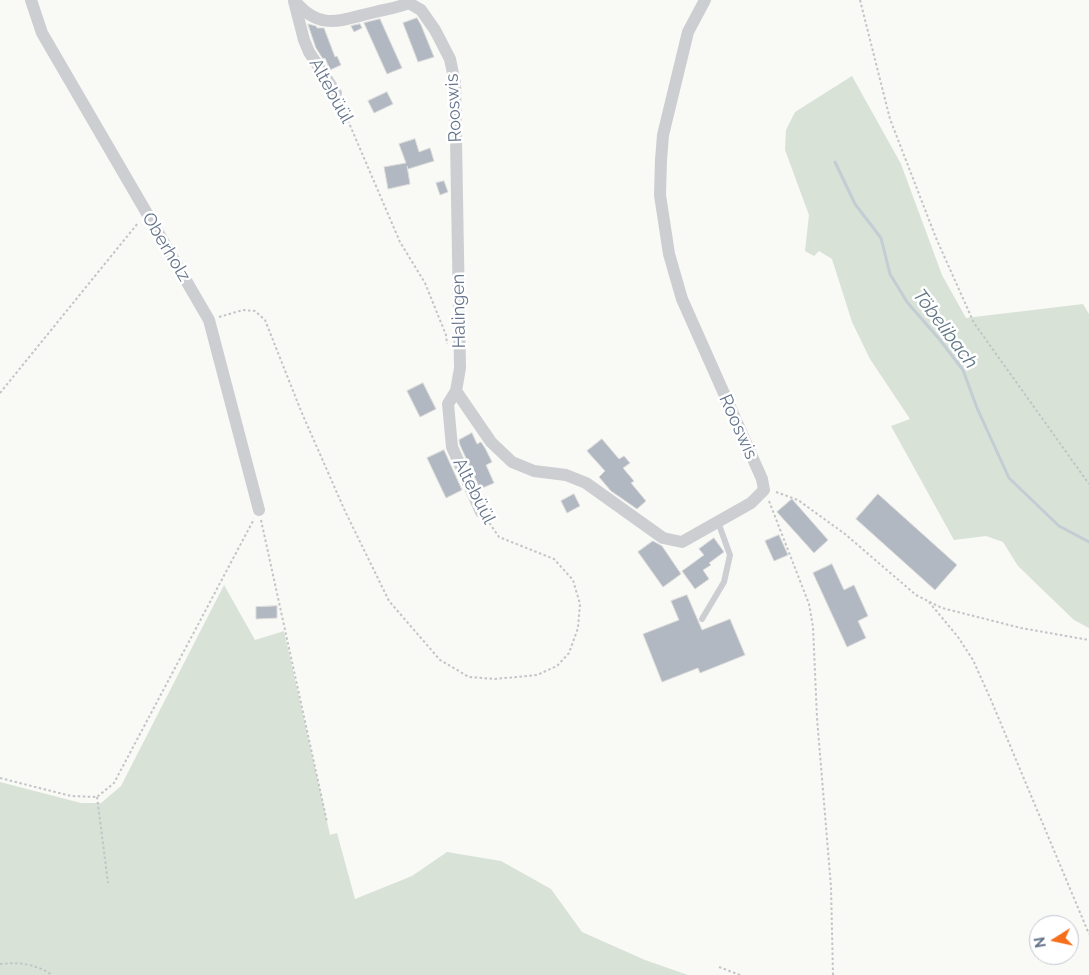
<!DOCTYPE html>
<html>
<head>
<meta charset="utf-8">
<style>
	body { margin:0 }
	#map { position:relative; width:1089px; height:975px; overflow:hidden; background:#f9f9f6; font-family:Raleway,sans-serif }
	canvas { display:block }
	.north { position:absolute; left:1029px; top:915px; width:50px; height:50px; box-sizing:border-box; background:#fff; border:1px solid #c1c7d1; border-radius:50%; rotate:260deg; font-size:14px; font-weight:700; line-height:20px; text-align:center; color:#65748b }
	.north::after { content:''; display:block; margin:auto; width:18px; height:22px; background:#f66d1a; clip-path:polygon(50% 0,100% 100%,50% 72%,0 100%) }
</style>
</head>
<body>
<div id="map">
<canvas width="1089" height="975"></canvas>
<div class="north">N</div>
</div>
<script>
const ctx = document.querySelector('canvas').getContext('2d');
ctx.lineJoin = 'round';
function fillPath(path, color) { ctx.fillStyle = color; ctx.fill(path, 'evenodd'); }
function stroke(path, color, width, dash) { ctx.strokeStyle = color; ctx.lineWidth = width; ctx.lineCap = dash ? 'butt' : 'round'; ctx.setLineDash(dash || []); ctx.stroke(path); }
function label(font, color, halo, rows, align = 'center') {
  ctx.font = font + ' Raleway,sans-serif'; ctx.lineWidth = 5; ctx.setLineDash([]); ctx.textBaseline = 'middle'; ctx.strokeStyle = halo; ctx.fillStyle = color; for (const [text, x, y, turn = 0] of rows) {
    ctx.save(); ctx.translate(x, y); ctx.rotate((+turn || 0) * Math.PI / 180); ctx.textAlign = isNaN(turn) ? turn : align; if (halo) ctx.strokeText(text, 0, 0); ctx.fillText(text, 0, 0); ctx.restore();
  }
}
fillPath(new Path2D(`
	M 852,76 L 901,164 L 942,275 L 966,318 L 1083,304 L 1089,314 L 1089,628 L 1074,620 L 1018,566 L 1003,542 L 986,536 L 954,540 L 891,426 L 910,419 L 870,359 L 852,322 L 832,259 L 819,251 L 814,256 L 805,251 L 809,215 L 785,150 L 786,130 L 795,112 Z
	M 224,585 L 255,640 L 284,631 L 330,835 L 337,833 L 355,899 L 412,876 L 447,852 L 501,861 L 551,889 L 582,932 L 645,960 L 688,975 L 0,975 L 0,782 L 81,803 L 101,803 L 121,786 Z`), '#d9e2d7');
stroke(new Path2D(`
	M 835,162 L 855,204 L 881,238 L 890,274 L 907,302 L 940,340 L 963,370 L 977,408 L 1009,478 L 1059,526 L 1089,542`), '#c3cdd4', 3);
const building = new Path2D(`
	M 417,18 L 421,25 L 434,57 L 418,62 L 403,23 Z
	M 380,19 L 402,68 L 387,74 L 364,23 Z
	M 308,24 L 316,26 L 317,28 L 324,28 L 335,57 L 337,56 L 341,65 L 330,70 L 325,58 L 323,59 L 316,48 Z
	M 360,24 L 362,28 L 354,32 L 351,26 Z
	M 387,92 L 393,104 L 374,113 L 368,101 Z
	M 415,139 L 419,152 L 430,148 L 434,161 L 408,169 L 407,166 L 410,184 L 388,189 L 384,167 L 406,163 L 399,144 Z
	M 444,181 L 448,192 L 440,195 L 436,183 Z
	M 423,383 L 436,409 L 420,417 L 407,391 Z
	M 472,433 L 477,444 L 481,442 L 485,448 L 492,462 L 486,465 L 494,483 L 480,489 L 460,445 L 459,440 Z
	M 602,439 L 619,459 L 624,456 L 630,463 L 623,468 L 634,481 L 631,483 L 646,501 L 637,509 L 611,491 L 599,477 L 605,471 L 587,451 Z
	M 444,450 L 462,490 L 446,498 L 427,458 Z
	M 574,494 L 580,506 L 567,513 L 561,501 Z
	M 878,494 L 957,565 L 935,590 L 856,519 Z
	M 792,499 L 828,540 L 814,553 L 777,512 Z
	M 779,535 L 788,555 L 774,561 L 765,541 Z
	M 714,538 L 724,552 L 709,563 L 711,565 L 703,570 L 709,579 L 695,589 L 682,571 L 704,555 L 699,549 Z
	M 653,541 L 662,546 L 681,574 L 663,587 L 638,552 Z
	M 832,564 L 844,590 L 854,585 L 868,616 L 858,621 L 866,638 L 847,647 L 813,573 Z
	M 687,595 L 702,630 L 730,619 L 745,655 L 700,673 L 698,668 L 662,682 L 643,634 L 679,620 L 671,601 Z
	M 277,606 L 277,618 L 256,619 L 256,607 Z`);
fillPath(building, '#b1b8c1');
stroke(building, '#dbdbd9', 1);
stroke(new Path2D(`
	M 860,0 L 890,119 L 936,238 L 974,323 L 1089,484
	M 340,102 L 400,242 L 425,283 L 446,335 L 447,344
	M 219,317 L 243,310 L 255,311 L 265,320 L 301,411 L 345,511 L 389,601 L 440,660 L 469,677 L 495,679 L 537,675 L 557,666 L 569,653 L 578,628 L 580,604 L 573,580 L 554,559 L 499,537 L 488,521
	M 0,393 L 138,223
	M 776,492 L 798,500 L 845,534 L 916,595 L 942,608 L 1021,628 L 1089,640
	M 769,501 L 809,604 L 813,627 L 817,718 L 831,887 L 833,975
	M 261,520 L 327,822
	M 929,602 L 958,637 L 973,660 L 991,700 L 1089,934
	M 0,778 L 71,796 L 97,797 L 114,783 L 254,519
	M 97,797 L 108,883
	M 0,964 C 20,962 36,964 52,975
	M 719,967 L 740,975`), '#c2c4c7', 2, [2.5, 2.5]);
stroke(new Path2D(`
	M 702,619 L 724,582 L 730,555 L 718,522`), '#ccced2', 6);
stroke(new Path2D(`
	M 31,0 L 42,33 L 209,320 L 259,510
	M 294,0 C 320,32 340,20 375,12 C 387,9 397,8 409,3
	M 294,1 L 304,40 L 309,52 L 336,93
	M 409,3 L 421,10 L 435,30 L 450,59 L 455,83 L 460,368 L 456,391 L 448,404 L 452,447 L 481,512
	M 456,391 L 491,442 L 512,462 L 534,471 L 566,475 L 586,483 L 663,538 L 682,542 L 751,503 L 764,490 L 762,479 L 682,299 L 669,254 L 660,195 L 661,160 L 663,135 L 688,32 L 705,0`), '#ccced2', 12);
label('18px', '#65748b', '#fff', [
	["Altebüül",331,91,61],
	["Rooswis",454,108,-93],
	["Oberholz",166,247,59],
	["Halingen",459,311,-91],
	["Rooswis",738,427,66],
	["Altebüül",474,491,63]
]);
label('italic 19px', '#617786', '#fff', [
	["Töbelibach",945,329,53]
]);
</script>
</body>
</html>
